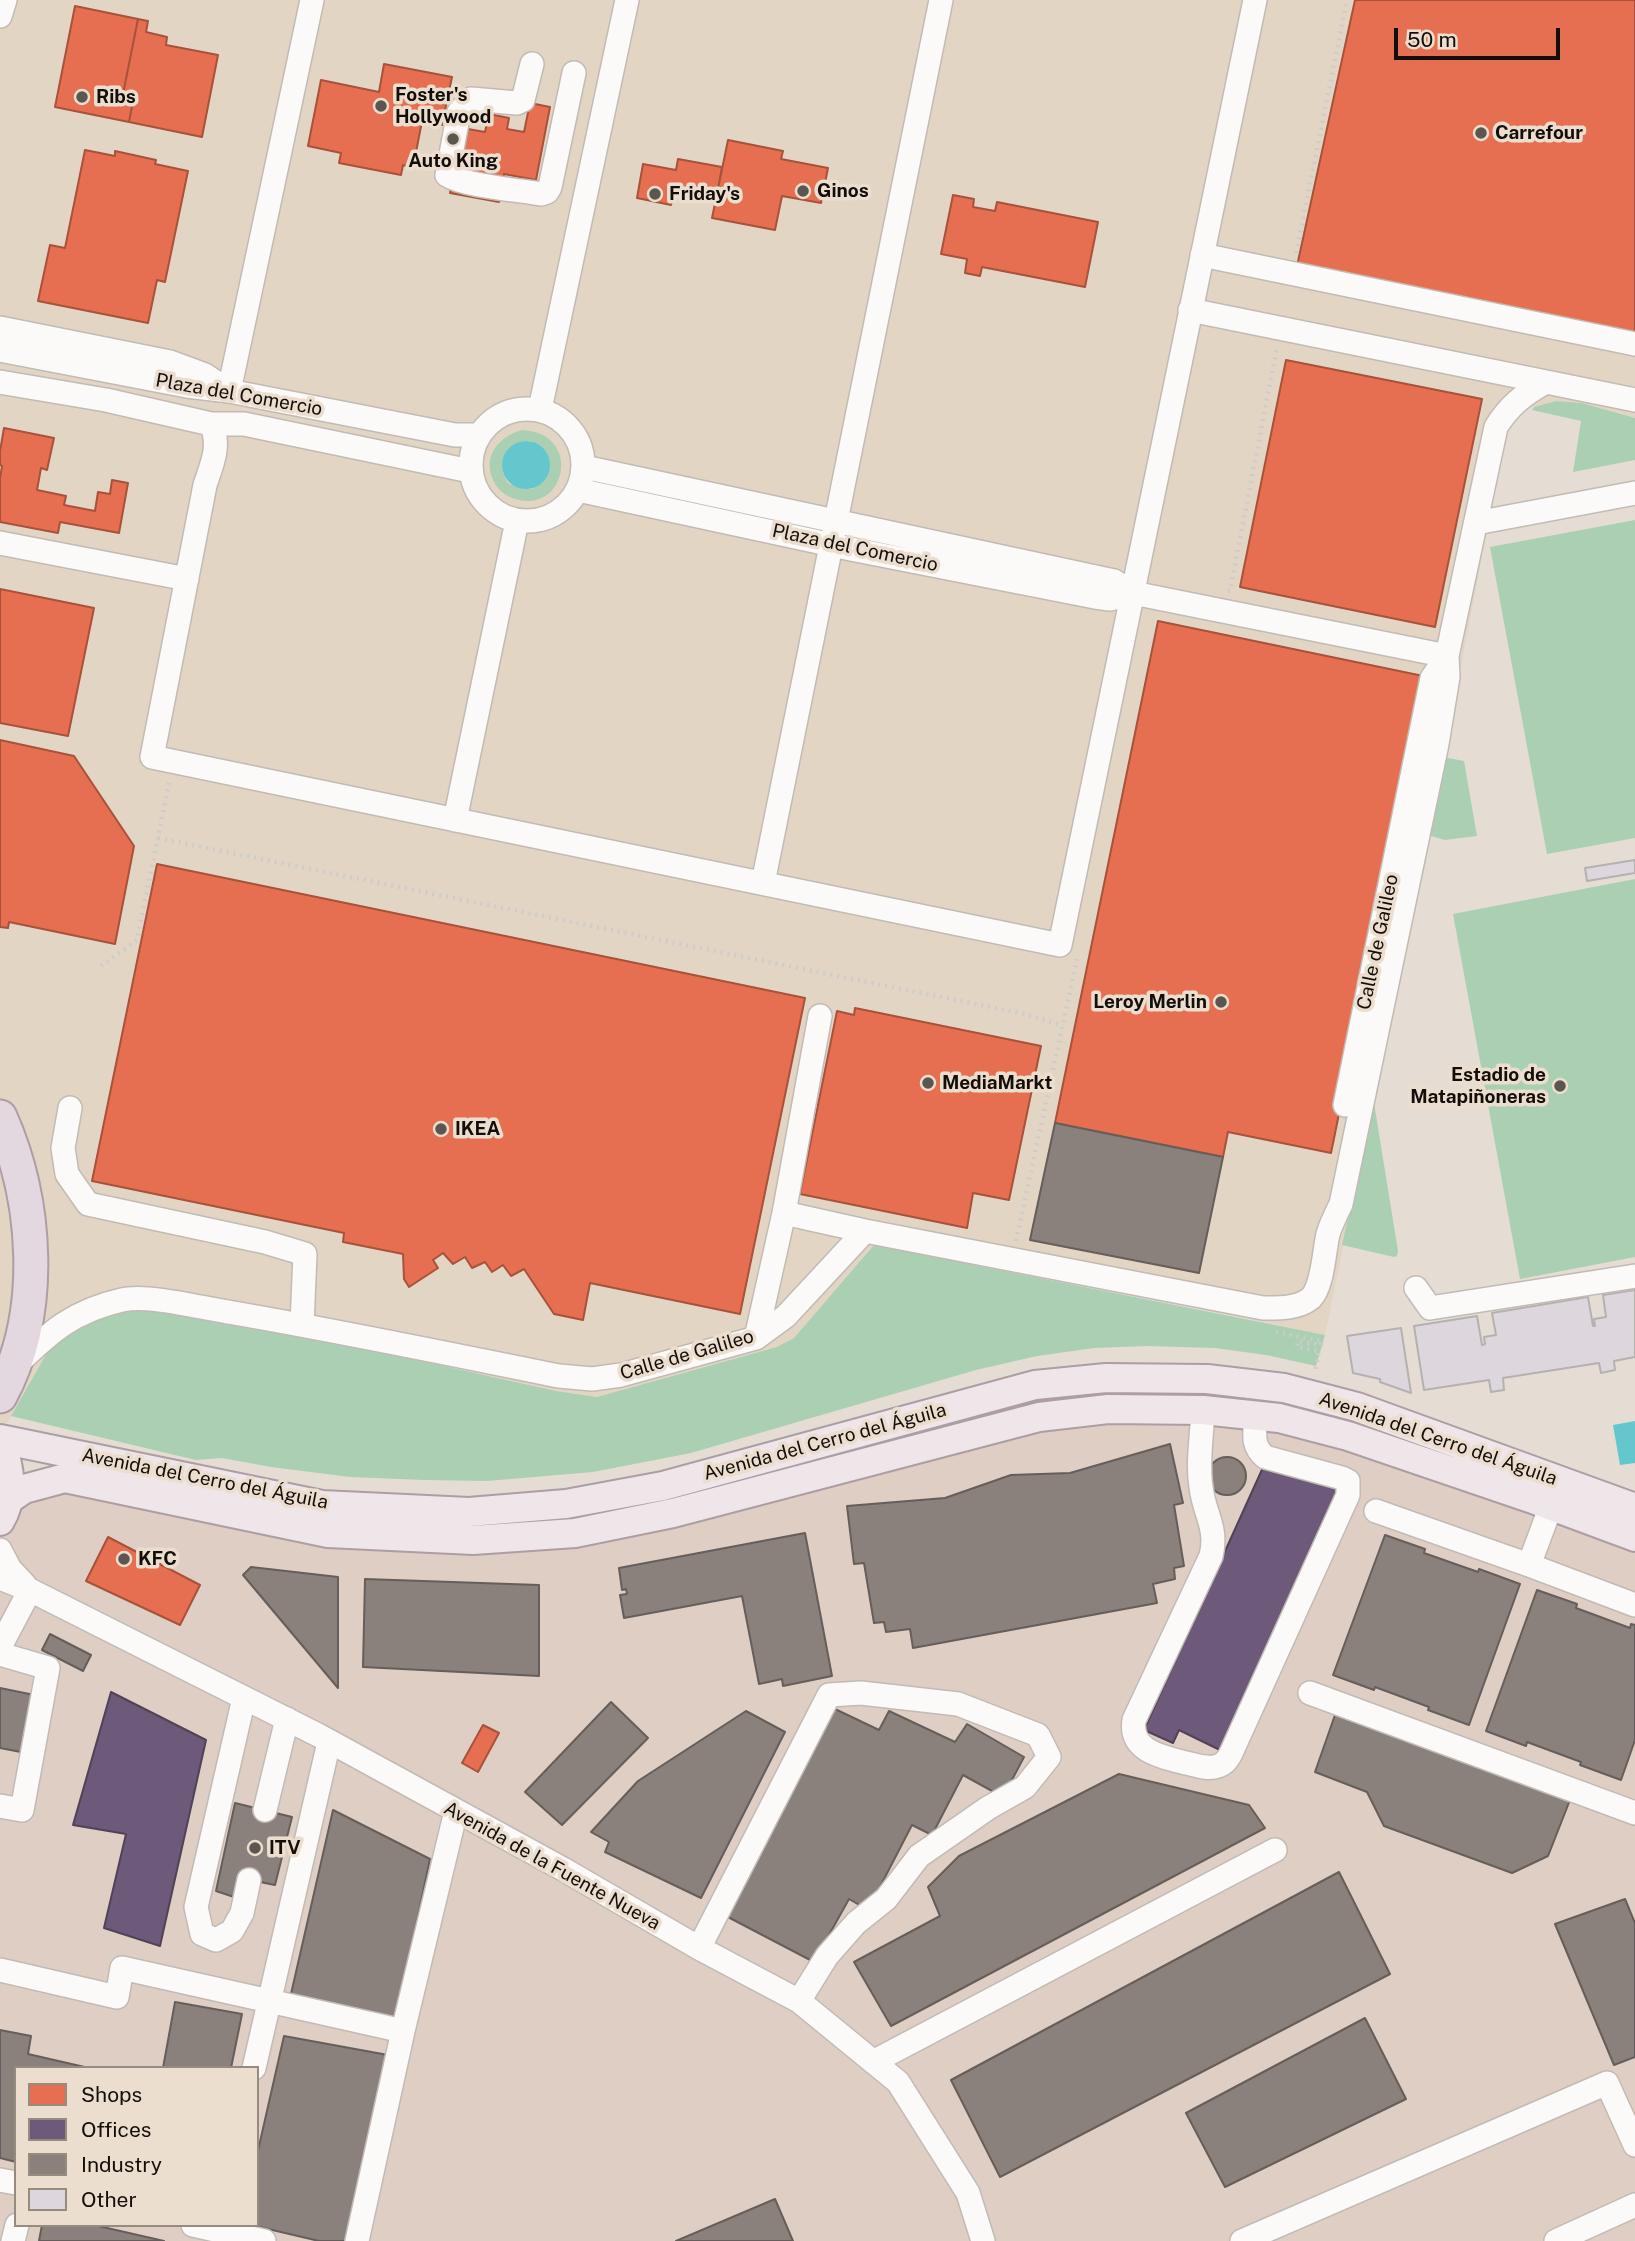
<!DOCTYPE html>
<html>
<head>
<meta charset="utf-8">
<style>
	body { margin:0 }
	#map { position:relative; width:1635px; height:2241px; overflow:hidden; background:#e5ddd4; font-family:"Public Sans",sans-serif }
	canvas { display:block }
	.legend { position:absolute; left:14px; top:2066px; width:245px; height:161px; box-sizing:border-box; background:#ebdece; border:2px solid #958b7f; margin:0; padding:9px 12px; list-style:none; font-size:21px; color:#130e09 }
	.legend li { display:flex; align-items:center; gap:14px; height:35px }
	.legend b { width:35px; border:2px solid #958b7f }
	.scale { position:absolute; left:1394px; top:28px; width:166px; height:32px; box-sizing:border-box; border:4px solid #130e09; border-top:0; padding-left:9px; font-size:21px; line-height:24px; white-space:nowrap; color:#130e09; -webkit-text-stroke:5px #ebdece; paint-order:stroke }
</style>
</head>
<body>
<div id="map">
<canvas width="1635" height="2241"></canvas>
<ul class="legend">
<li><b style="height:19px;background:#e76f51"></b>Shops</li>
<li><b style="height:19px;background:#6d597a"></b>Offices</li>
<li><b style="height:19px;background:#8a817c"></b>Industry</li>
<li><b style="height:19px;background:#ddd7dd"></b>Other</li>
</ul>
<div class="scale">50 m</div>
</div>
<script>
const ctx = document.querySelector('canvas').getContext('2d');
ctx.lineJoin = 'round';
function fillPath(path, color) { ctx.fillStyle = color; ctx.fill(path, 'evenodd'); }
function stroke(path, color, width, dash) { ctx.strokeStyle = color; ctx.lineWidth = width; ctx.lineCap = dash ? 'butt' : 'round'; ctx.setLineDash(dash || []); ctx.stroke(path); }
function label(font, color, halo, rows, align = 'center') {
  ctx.font = font + ' "Public Sans",sans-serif'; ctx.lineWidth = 7; ctx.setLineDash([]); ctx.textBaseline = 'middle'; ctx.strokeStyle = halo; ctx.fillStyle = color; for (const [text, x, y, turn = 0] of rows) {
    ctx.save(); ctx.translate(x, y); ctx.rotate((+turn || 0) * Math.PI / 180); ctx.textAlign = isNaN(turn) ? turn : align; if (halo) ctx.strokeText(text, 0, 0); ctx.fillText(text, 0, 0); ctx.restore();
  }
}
fillPath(new Path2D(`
	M 5,0 L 1635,0 L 1635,418 L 1582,403 L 1556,401 L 1525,409 L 1517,415 L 1506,432 L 1422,870 L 1325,1335 L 989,1265 L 874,1245 L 794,1338 L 777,1348 L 597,1397 L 556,1391 L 299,1334 L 52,1344 L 0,1436 L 0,17 Z`), '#e3d5c4');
fillPath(new Path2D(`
	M 1039,1417 L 1279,1418 L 1635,1537 L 1635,2241 L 0,2241 L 0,1521 L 65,1478 L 328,1533 L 575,1533 ZM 16,2068 L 257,2068 L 257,2225 L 16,2225 Z`), '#decec4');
fillPath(new Path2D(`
	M 1556,401 L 1582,403 L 1635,418 L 1635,460 L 1573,472 L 1581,421 L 1532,410 L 1534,407 Z
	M 522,430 C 582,433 567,511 519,500 C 509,498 499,492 494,482 C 481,457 499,436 522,430 ZM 523,441 L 531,441 L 545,480 L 532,489 L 509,484 C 496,467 503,446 523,441 Z
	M 1635,520 L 1635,838 L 1547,854 L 1490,547 Z
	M 1443,757 L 1464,761 L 1477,836 L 1445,840 L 1428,835 Z
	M 1635,879 L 1635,1257 L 1520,1279 L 1453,914 Z
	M 1374,1103 L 1398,1251 L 1397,1256 L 1394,1257 L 1342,1245 Z
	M 874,1245 L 1325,1335 L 1316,1366 L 1266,1355 L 1215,1348 L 1147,1346 L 1094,1348 L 1037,1356 L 976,1370 L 691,1453 L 593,1472 L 487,1481 L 424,1480 L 350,1477 L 271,1467 L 222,1458 L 196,1460 L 11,1416 L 52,1344 L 98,1317 L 129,1307 L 168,1309 L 299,1334 L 556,1391 L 597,1397 L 777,1347 L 794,1338 Z`), '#aacfb2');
fillPath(new Path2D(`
	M502 465a24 24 0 1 1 48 0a24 24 0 1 1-48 0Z
	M 1635,1421 L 1635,1463 L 1620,1465 L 1613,1425 Z`), '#64c7ce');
const shops = new Path2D(`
	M 1355,0 L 1635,0 L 1635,335 L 1297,266 Z
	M 75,6 L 138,19 L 122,99 L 133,101 L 129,122 L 55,107 Z
	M 138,19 L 148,21 L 146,32 L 167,37 L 166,45 L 218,55 L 202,137 L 129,122 L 133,101 L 122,99 Z
	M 384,64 L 452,77 L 442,125 L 422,121 L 413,168 L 403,165 L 401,175 L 339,163 L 341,153 L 308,146 L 321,80 L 379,92 Z
	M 530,103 L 550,107 L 536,180 L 504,174 L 499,202 L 450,193 L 462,128 L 485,132 L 489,114 L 509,118 L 507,129 L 524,132 Z
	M 728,140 L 783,151 L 781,159 L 828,168 L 821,203 L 782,196 L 775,230 L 712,218 Z
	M 85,150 L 115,156 L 115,151 L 156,160 L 155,164 L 188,171 L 165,282 L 157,280 L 148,323 L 38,301 L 50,245 L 65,248 Z
	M 678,159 L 722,167 L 716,200 L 674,192 L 671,205 L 637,198 L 643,164 L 676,170 Z
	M 953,195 L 974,199 L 973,207 L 995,211 L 997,202 L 1098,222 L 1085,287 L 982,267 L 980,276 L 965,273 L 967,259 L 941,254 Z
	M 1286,360 L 1482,399 L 1435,627 L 1240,587 Z
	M 4,428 L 54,438 L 47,470 L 41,468 L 37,490 L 66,496 L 64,505 L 95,511 L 98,492 L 110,494 L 112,480 L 128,483 L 119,533 L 60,522 L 58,533 L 0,522 L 0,478 L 2,466 L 0,465 L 0,451 Z
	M 0,589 L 94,608 L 68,736 L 0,723 Z
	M 1158,621 L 1428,677 L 1331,1153 L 1228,1132 L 1223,1157 L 1055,1123 Z
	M 0,740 L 74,756 L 134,846 L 115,944 L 9,922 L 8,928 L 0,927 Z
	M 157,864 L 805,998 L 740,1314 L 590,1283 L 583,1320 L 554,1314 L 524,1269 L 511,1276 L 503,1265 L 492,1272 L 485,1262 L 472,1268 L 465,1257 L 453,1264 L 443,1253 L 433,1260 L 438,1268 L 409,1287 L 404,1279 L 403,1254 L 343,1242 L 344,1233 L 92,1181 Z
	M 855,1008 L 1041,1046 L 1009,1200 L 973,1193 L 967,1228 L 800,1194 L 837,1011 L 854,1015 Z
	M 108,1537 L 200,1585 L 180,1625 L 86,1581 Z
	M 483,1725 L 499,1733 L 478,1772 L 462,1763 Z`);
fillPath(shops, '#e76f51');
stroke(shops, '#a7523b', 2);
const offices = new Path2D(`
	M 1265,1463 L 1343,1487 L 1222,1751 L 1179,1730 L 1173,1743 L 1144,1730 Z
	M 111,1692 L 206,1740 L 160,1946 L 104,1928 L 126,1834 L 73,1825 Z`);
fillPath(offices, '#6d597a');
stroke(offices, '#524258', 2);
const industry = new Path2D(`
	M 1055,1123 L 1223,1157 L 1199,1273 L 1030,1240 Z
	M 1170,1444 L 1183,1503 L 1174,1505 L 1184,1566 L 1174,1568 L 1175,1579 L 1153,1584 L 1157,1603 L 913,1648 L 910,1629 L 886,1632 L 884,1622 L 874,1623 L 864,1563 L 854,1564 L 847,1506 L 945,1498 L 1011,1475 L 1070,1473 Z
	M1208 1476a19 19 0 1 1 38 0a19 19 0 1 1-38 0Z
	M 805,1533 L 832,1676 L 783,1686 L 782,1679 L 759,1684 L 742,1596 L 624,1618 L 620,1595 L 627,1594 L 626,1589 L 622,1590 L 619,1568 Z
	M 1385,1535 L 1425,1549 L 1424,1553 L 1478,1572 L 1479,1569 L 1520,1584 L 1469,1725 L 1428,1710 L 1429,1707 L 1375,1687 L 1374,1690 L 1333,1675 Z
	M 251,1567 L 338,1577 L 338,1688 L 243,1575 Z
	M 365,1579 L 539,1585 L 539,1676 L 363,1667 Z
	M 1537,1590 L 1577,1604 L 1576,1608 L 1630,1628 L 1631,1624 L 1635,1625 L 1635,1740 L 1621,1780 L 1580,1765 L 1581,1762 L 1527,1742 L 1526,1746 L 1486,1731 Z
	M 50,1634 L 91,1655 L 83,1671 L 42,1650 Z
	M 0,1688 L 49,1698 L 26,1753 L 0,1748 Z
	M 611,1702 L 648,1738 L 562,1825 L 525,1792 Z
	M 835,1709 L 879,1730 L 889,1711 L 955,1742 L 967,1724 L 1024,1757 L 1003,1797 L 963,1775 L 932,1835 L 912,1825 L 868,1910 L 849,1899 L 814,1962 L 726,1916 Z
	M 746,1711 L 785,1732 L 701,1898 L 605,1852 L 609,1842 L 591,1832 L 638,1781 Z
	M 1335,1715 L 1570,1800 L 1548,1856 L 1512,1873 L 1384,1826 L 1367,1792 L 1315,1772 Z
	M 1119,1774 L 1249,1805 L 1265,1828 L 891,2026 L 854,1962 L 940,1916 L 928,1887 L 959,1856 Z
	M 235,1803 L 292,1817 L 275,1885 L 240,1878 L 234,1897 L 216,1891 Z
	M 333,1810 L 430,1859 L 396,2021 L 291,1994 Z
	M 1339,1872 L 1390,1974 L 1000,2177 L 951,2080 Z
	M 1625,1899 L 1635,1923 L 1635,2057 L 1614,2065 L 1555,1924 Z
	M 175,2002 L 242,2014 L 231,2068 L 163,2068 Z
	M 1365,2018 L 1406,2099 L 1225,2187 L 1186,2113 Z
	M 0,2030 L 31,2036 L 28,2054 L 89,2068 L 16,2068 L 16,2162 L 0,2158 Z
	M 284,2036 L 388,2055 L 348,2241 L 319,2241 L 251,2225 L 257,2225 L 257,2155 Z
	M 775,2199 L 793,2241 L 676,2241 Z
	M 42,2225 L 94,2225 L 164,2241 L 39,2241 Z`);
fillPath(industry, '#8a817c');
stroke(industry, '#665e5a', 2);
const building = new Path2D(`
	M 1635,860 L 1635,873 L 1587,881 L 1585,868 Z
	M 1635,1290 L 1635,1357 L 1614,1361 L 1615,1370 L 1601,1373 L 1599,1363 L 1503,1378 L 1504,1390 L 1491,1392 L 1489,1380 L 1424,1390 L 1414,1326 L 1477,1316 L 1482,1345 L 1485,1344 L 1484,1337 L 1496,1335 L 1492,1313 L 1588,1297 L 1593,1326 L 1595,1326 L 1594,1319 L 1606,1317 L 1603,1295 Z
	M 1401,1328 L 1411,1393 L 1380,1382 L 1380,1379 L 1353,1373 L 1347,1336 Z`);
fillPath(building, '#ddd7dd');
stroke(building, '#b5b1b0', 2);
const minor = new Path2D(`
	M 0,16 L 5,0
	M 532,64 L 523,100 L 517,103 L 471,99 L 459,112 L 447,175 C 464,186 519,190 541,194 L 547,192 L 550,187 L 574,73
	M 1202,255 L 1635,344
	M 1190,310 L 1635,400
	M 0,328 L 170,362 L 205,375 L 229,391 L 312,0
	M 0,350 L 187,386 L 229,391 L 455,435 L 479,435
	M 0,382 L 106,400 L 211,424 L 244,424 L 470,471
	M471 465a56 56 0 1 1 112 0a56 56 0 1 1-112 0Z
	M 540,409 L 627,0
	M 211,424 C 221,445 212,464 205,485 L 152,757 L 1060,945 L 1255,0
	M 584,467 L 1100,578 L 1114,581 L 1133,593 L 1447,656
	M 578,490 L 851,549 L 1095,597 L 1110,599 L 1133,593
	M 1476,523 L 1635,493
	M 0,543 L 187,579
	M 455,820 L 517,521
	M 763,883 L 941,0
	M 1345,1105 L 1432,678 L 1445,659
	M 70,1108 L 63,1148 L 67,1174 L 88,1204 L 265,1242 L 305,1254 L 302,1325
	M 784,1213 L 865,1231 L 1263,1308 C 1278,1308 1298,1309 1311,1298 C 1323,1286 1324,1251 1328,1234 C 1331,1224 1336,1214 1341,1204 L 1437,744 L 1448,677 L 1447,656 L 1496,427 C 1509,406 1523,395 1544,383
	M 1416,1288 L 1430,1308 L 1635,1276
	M 756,1338 L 784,1213 L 820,1016
	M 15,1366 C 50,1332 73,1311 122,1300 C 148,1294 201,1308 228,1312 C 339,1331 449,1354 559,1376 L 592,1379 L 621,1375 L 756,1338 L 786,1316 L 865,1231
	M 1203,1410 C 1202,1435 1197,1463 1201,1487 C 1204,1514 1218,1527 1211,1556 L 1134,1720 C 1129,1751 1162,1757 1186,1763 C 1196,1765 1207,1770 1218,1766 C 1225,1764 1229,1758 1232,1751 L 1348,1495 L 1348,1481 L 1342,1478 L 1265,1457 C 1251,1445 1255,1433 1256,1416
	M 1376,1511 L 1529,1565 L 1635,1605
	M 0,1550 L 10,1569 L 25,1585
	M 1529,1565 L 1551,1506
	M 0,1578 L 30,1590 L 318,1735 L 563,1869 L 699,1948 L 799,2001 L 898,2082 L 968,2193 L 983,2241
	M 0,1647 L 30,1590
	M 0,1654 L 48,1668 L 22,1810 L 0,1806
	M 1310,1693 L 1635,1813
	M 244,1698 L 196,1907 L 202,1934 L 216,1940 L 232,1931 L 242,1913 L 249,1880
	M 265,1810 L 287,1719
	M 699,1948 L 829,1695 L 861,1693 L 958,1704 L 1038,1735 L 1049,1757 L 1025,1787 L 988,1808 L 919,1856 L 886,1899 L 856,1923 L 827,1956 L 799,2001
	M 0,1970 L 117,1997 L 122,1968 L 403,2031
	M 873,2062 L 1275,1850
	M 254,2068 L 329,1742
	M 0,2180 L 16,2183
	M 193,2225 L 264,2241
	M 13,2241 L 17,2225
	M 357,2241 L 403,2031 L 456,1811
	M 1242,2241 L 1607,2083 L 1635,2145
	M 1556,2241 L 1635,2205`);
const major = new Path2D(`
	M 0,1439 L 322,1505 L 469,1512 L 566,1504 L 663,1486 L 1035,1385 L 1106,1378 L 1207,1379 L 1284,1388 L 1357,1407 L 1635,1508
	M 0,1443 C 11,1467 14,1498 0,1521
	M 8,1500 L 24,1489 L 65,1478 L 328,1533 L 473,1540 L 575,1533 L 673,1513 L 1039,1417 L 1108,1409 L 1203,1410 L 1279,1418 L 1348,1436 L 1530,1498 L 1635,1537`);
const highway = new Path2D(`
	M 0,1117 C 37,1200 45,1314 0,1396`);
stroke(minor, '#c1bbb4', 26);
stroke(major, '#ac9ea3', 32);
stroke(highway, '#ac9ea3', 37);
stroke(new Path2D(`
	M 1296,253 L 1347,0
	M 1228,591 L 1230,591 L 1277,347
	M 158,838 L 1025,1014 L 1062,1025
	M 101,966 L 137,940 L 169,783
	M 1016,1241 L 1077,959
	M 1276,1332 L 1322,1341 L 1321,1345 L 1298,1341 L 1297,1347 L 1319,1351 L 1315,1373`), '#ceccca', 4.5, [2, 5]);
stroke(minor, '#fbfaf9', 23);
stroke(major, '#eee6e9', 28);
stroke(highway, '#e3d8df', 33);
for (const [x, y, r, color] of [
	[82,97,7,"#5c5650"],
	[381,106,7,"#5c5650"],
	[1481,133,7,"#5c5650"],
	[453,139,7,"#5c5650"],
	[803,191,7,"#5c5650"],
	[655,194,7,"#5c5650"],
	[1221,1002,7,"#5c5650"],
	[928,1083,7,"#5c5650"],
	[1560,1086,7,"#5c5650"],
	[441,1129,7,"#5c5650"],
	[124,1559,7,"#5c5650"],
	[255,1848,7,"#5c5650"]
]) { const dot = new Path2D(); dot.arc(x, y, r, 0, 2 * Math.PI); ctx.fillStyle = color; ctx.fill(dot); stroke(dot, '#ebdece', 2.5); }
label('bold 19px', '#130e09', '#ebdece', [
	["Foster's",395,95],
	["Hollywood",395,117],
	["Ribs",96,97],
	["Carrefour",1495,133],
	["Auto King",453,161,"center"],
	["Ginos",817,191],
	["Friday's",669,194],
	["Leroy Merlin",1207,1002,"right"],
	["Estadio de",1546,1075,"right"],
	["Matapiñoneras",1546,1097,"right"],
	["MediaMarkt",942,1083],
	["IKEA",455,1129],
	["KFC",138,1559],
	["ITV",269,1848]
], 'left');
label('19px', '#130e09', '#ebdece', [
	["Plaza del Comercio",239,395,10],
	["Plaza del Comercio",855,548,12],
	["Calle de Galileo",1378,942,-78],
	["Calle de Galileo",687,1355,-16],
	["Avenida del Cerro del Águila",1438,1439,19],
	["Avenida del Cerro del Águila",825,1442,-15],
	["Avenida del Cerro del Águila",205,1479,11],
	["Avenida de la Fuente Nueva",552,1866,29]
]);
</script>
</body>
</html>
